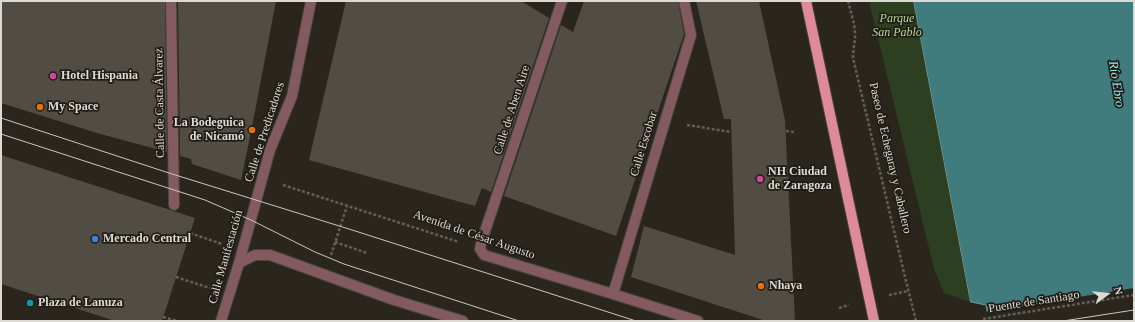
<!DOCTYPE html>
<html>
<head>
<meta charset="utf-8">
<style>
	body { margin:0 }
	#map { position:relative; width:1135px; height:322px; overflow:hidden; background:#2a261e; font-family:"Times New Roman",serif }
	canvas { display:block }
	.frame { position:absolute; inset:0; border:2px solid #dddad5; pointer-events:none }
	.north { position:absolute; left:1087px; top:274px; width:40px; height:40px; -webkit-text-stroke:3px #211d15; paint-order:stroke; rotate:74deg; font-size:11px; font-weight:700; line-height:16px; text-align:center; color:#dddad5 }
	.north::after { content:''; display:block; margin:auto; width:14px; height:18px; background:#dddad5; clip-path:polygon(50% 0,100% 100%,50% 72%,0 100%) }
</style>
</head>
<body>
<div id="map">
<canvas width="1135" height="322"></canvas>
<div class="frame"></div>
<div class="north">N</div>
</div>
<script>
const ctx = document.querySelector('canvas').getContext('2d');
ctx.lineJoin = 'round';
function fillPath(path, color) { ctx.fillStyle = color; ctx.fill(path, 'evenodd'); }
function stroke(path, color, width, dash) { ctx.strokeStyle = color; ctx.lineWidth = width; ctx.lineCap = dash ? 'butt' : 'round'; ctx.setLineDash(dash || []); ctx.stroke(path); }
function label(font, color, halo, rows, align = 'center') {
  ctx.font = font + ' "Times New Roman",serif'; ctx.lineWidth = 3.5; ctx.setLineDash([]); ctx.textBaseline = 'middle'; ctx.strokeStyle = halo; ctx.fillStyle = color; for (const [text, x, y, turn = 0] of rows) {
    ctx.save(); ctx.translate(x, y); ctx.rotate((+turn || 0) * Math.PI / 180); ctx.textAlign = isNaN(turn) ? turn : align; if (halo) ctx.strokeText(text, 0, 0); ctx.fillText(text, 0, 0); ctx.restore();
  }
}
fillPath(new Path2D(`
	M 869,1 L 914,1 L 971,302 L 944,293 L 934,269 Z`), '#2c3f20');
const water = new Path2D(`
	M 914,1 L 1134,1 L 1134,321 L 989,321 L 986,305 L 971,302 Z`);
fillPath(water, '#407b7e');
stroke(water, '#6f9898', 1);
fillPath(new Path2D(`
	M 1134,288 L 1134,321 L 987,321 L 986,312 Z`), '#2a261e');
fillPath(new Path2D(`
	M 1,1 L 165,1 L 167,152 L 97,133 L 1,103 Z
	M 178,1 L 276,1 L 251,132 L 241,180 L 192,164 L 191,159 L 180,156 Z
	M 346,1 L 521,1 L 549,18 L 491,192 L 482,188 L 475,206 L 309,160 Z
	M 584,1 L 678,1 L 684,34 L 616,236 L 504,196 L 561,25 L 573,32 Z
	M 696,1 L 759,1 L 785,120 L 795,321 L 766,321 L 631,277 L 644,226 L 735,255 L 731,119 L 724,119 Z
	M 1,155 L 195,218 L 162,321 L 115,321 L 1,284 Z`), '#524d44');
const minor = new Path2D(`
	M 171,1 L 174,205
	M 562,1 L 482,240 L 480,249 L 484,255 L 613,294 L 698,321
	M 239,263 L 255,255 L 270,255 L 394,300 L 463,321
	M 613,294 L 691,35 L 684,1
	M 221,321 L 239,263 L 270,150 L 292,96 L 311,1`);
const major = new Path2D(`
	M 806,1 L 874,321`);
stroke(minor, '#47433b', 12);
stroke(major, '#47433b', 12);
stroke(new Path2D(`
	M 848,1 C 851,13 856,27 855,39 C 854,46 853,52 853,58 L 905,277 L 916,321
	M 687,125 L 731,132
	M 786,131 L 794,132
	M 283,185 L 459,242
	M 190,233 L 222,244
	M 335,242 L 367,253
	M 331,255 L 347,206
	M 176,277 L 210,288
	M 889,295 L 908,291
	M 839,308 L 849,305
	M 163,317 L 177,321
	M 983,319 L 1134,295`), '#635f58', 2.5, [3, 2]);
stroke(minor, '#835a60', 10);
stroke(major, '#de8a99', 10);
stroke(new Path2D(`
	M 1,118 L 169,173 L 349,229 L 636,321
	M 1,134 L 205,200 L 251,220 L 315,252 L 344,264 L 519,321
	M 1063,321 L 1134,310`), '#cac7c1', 1);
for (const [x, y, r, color] of [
	[53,76,4,"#d1479c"],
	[40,107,4,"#e8710a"],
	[252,130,4,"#e8710a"],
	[760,179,4,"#d1479c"],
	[95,239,4,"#3f7fe0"],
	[761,286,4,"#e8710a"],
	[30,303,4,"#0f9aa8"]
]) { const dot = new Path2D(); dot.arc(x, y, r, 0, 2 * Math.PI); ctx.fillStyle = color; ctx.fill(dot); stroke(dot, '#211d15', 1.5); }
label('italic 12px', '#b1d89a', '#211d15', [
	["Parque",897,19],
	["San Pablo",897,33]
]);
label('bold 12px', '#dddad5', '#211d15', [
	["Hotel Hispania",61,76],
	["My Space",48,107],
	["La Bodeguica",244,123,"right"],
	["de Nicamó",244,137,"right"],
	["NH Ciudad",768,172],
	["de Zaragoza",768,186],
	["Mercado Central",103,239],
	["Nhaya",769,286],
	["Plaza de Lanuza",38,303]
], 'left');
label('12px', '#dddad5', '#211d15', [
	["Calle de Casta Álvarez",160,103,-91],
	["Calle de Aben Aire",512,110,-72],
	["Calle de Predicadores",265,132,-72],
	["Calle Escobar",644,144,-73],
	["Paseo de Echegaray y Caballero",890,158,77],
	["Avenida de César Augusto",474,235,19],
	["Calle Manifestación",226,257,-74],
	["Puente de Santiago",1034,302,-9]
]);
label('italic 13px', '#8becf1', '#211d15', [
	["Río Ebro",1116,84,81]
]);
</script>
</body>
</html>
